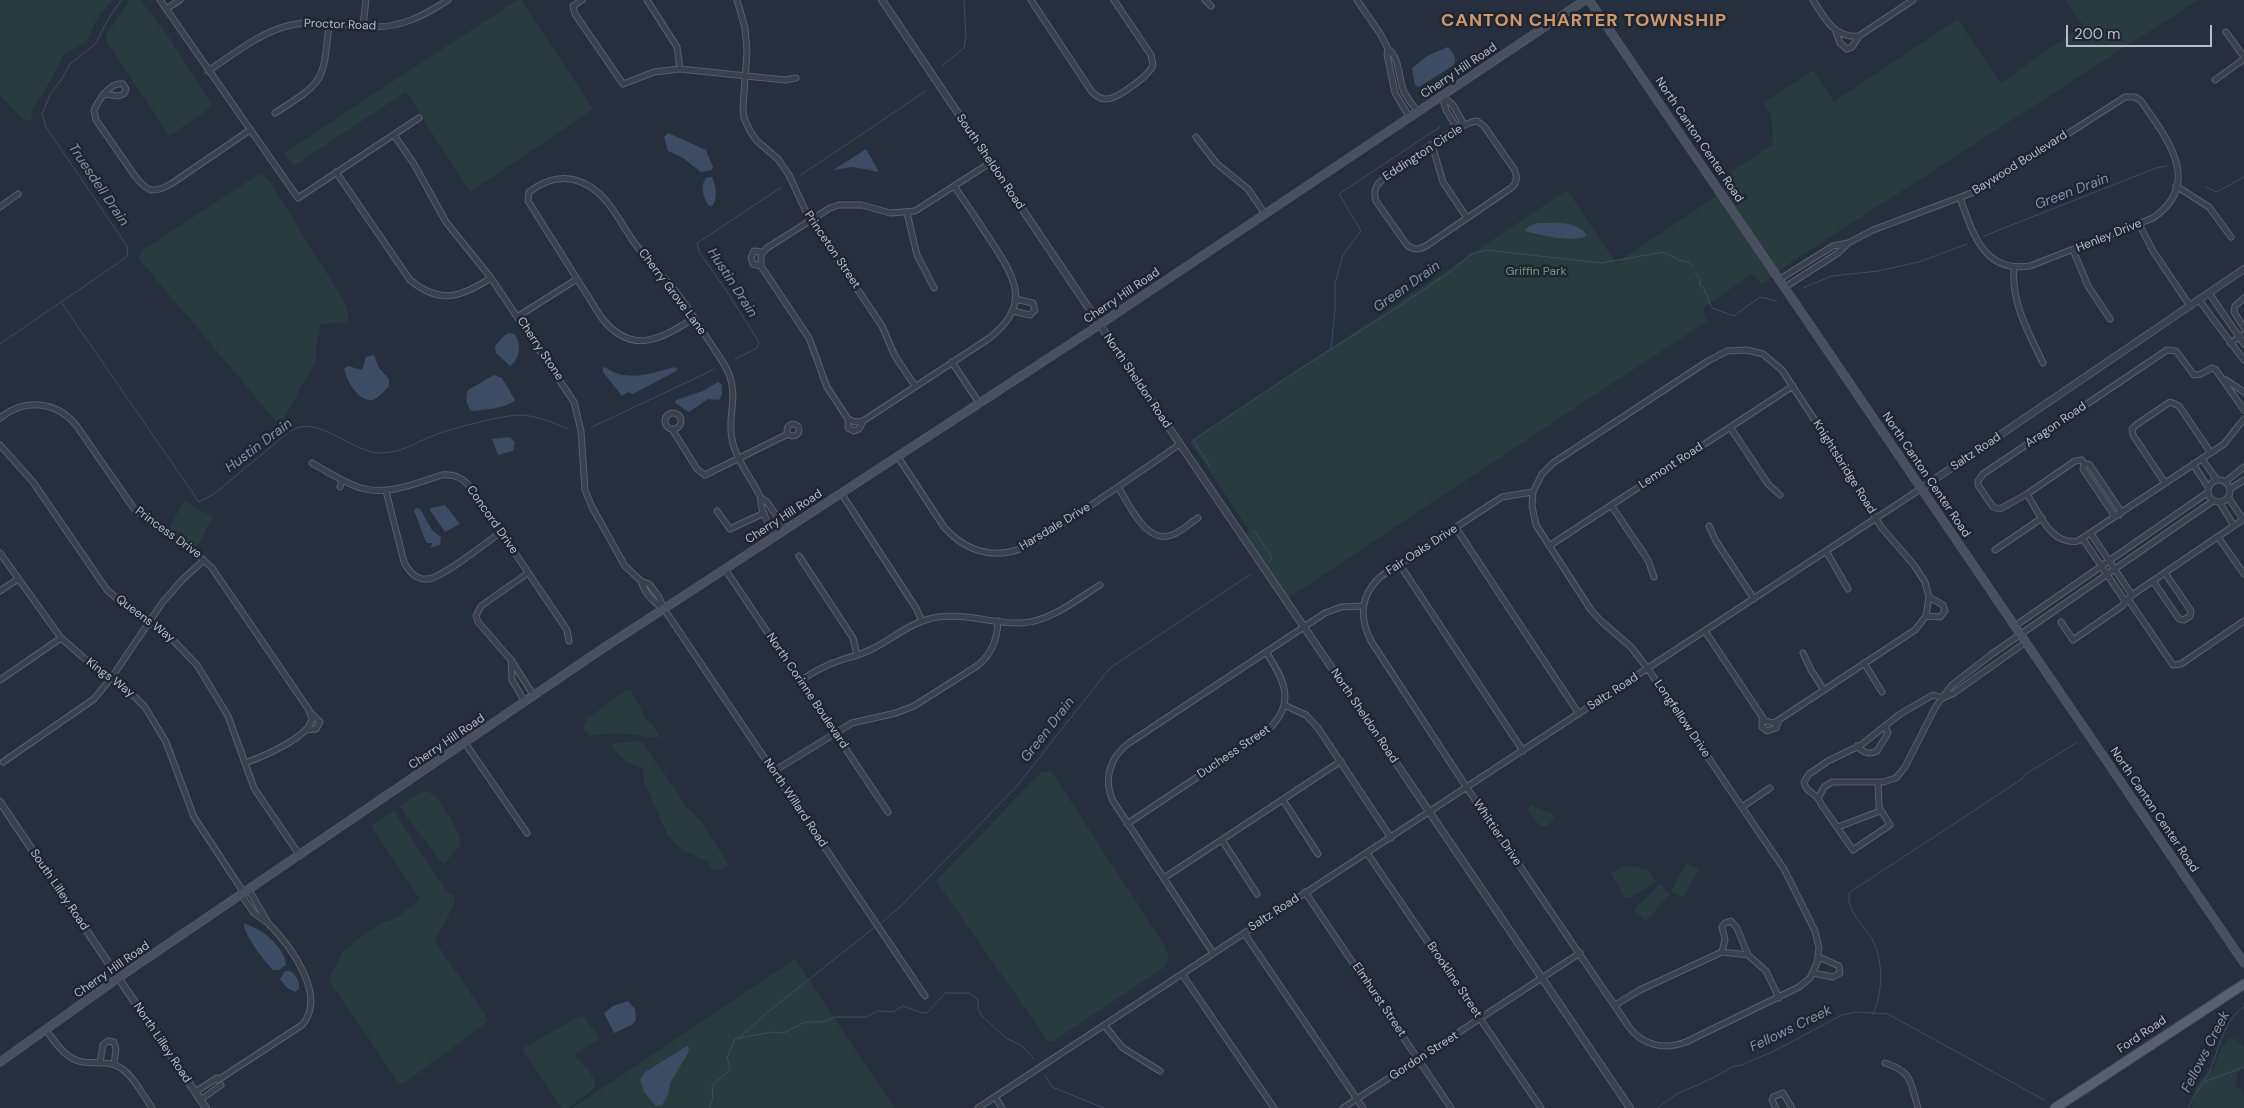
<!DOCTYPE html>
<html>
<head>
<meta charset="utf-8">
<style>
	body { margin:0 }
	#map { position:relative; width:2244px; height:1108px; overflow:hidden; background:#262f3d; font-family:"DM Sans",sans-serif }
	canvas { display:block }
	.scale { position:absolute; left:2066px; top:25px; width:146px; height:22px; box-sizing:border-box; border:2px solid #b6bcc8; border-top:0; padding-left:6px; font-size:15px; line-height:18px; white-space:nowrap; color:#b6bcc8; -webkit-text-stroke:4px #1f2632; paint-order:stroke }
</style>
</head>
<body>
<div id="map">
<canvas width="2244" height="1108"></canvas>
<div class="scale">200 m</div>
</div>
<script>
const ctx = document.querySelector('canvas').getContext('2d');
ctx.lineJoin = 'round';
function fillPath(path, color) { ctx.fillStyle = color; ctx.fill(path, 'evenodd'); }
function stroke(path, color, width, dash) { ctx.strokeStyle = color; ctx.lineWidth = width; ctx.lineCap = dash ? 'butt' : 'round'; ctx.setLineDash(dash || []); ctx.stroke(path); }
function label(font, color, halo, rows, align = 'center') {
  ctx.font = font + ' "DM Sans",sans-serif'; ctx.lineWidth = 5; ctx.setLineDash([]); ctx.textBaseline = 'middle'; ctx.strokeStyle = halo; ctx.fillStyle = color; for (const [text, x, y, turn = 0] of rows) {
    ctx.save(); ctx.translate(x, y); ctx.rotate((+turn || 0) * Math.PI / 180); ctx.textAlign = isNaN(turn) ? turn : align; if (halo) ctx.strokeText(text, 0, 0); ctx.fillText(text, 0, 0); ctx.restore();
  }
}
fillPath(new Path2D(`
	M 0,0 L 113,0 L 98,17 L 87,41 L 63,56 L 53,77 L 33,108 L 31,120 L 26,121 C 18,118 8,102 0,95 Z
	M 130,0 L 141,0 L 143,3 L 170,39 L 211,103 L 210,108 L 169,136 L 106,40 L 107,33 Z
	M 517,0 L 521,0 L 593,109 L 470,192 L 406,92 L 294,166 L 284,153 Z
	M 2064,0 L 2198,0 L 1787,265 L 1762,284 L 1750,273 L 1742,281 L 1703,308 L 1707,321 L 1288,598 L 1245,533 L 1249,531 L 1247,527 L 1190,442 L 1567,190 L 1616,263 L 1726,189 L 1720,179 L 1773,144 L 1771,115 L 1763,103 L 1813,70 L 1834,102 L 1958,19 L 2001,83 L 2083,25 Z
	M 259,174 L 268,179 L 344,301 L 349,316 L 346,322 L 321,324 L 316,349 L 316,360 L 280,426 L 139,259 L 142,251 Z
	M 184,501 L 213,517 L 197,548 L 168,530 Z
	M 626,690 L 631,690 L 644,715 L 658,733 L 658,738 L 614,733 L 590,736 L 583,729 L 587,719 Z
	M 635,741 L 643,743 L 687,807 L 702,823 L 728,864 L 726,868 L 714,871 L 707,861 L 684,851 L 675,844 L 667,834 L 644,781 L 643,769 L 626,761 L 612,747 L 612,744 Z
	M 1051,771 L 1165,946 L 1169,959 L 1165,967 L 1054,1041 L 1048,1041 L 936,881 L 1041,772 Z
	M 422,791 C 426,791 430,792 433,795 C 442,802 461,834 461,845 L 443,865 L 399,806 Z
	M 1533,805 L 1536,809 L 1539,807 L 1541,810 L 1551,812 L 1554,818 L 1548,826 L 1540,826 L 1527,809 Z
	M 394,811 L 446,890 L 454,896 L 455,903 L 435,941 L 488,1019 L 486,1023 L 403,1084 L 397,1081 L 328,979 L 344,950 L 380,923 L 395,919 L 420,899 L 371,826 Z
	M 1687,863 L 1699,869 L 1683,898 L 1671,891 Z
	M 1632,866 L 1648,870 L 1656,881 L 1630,898 L 1625,898 L 1611,873 L 1623,867 Z
	M 1659,884 L 1670,894 L 1646,921 L 1634,910 Z
	M 795,959 L 895,1108 L 572,1108 Z
	M 582,1015 L 600,1038 L 575,1054 L 576,1058 C 584,1066 597,1076 595,1088 L 569,1108 L 562,1108 L 523,1051 L 525,1047 Z
	M 2229,1039 L 2236,1039 L 2244,1047 L 2244,1066 L 2237,1073 L 2236,1085 L 2244,1096 L 2244,1108 L 2191,1108 L 2197,1084 L 2214,1067 L 2221,1048 Z`), '#283b3e');
fillPath(new Path2D(`
	M 1448,47 C 1453,53 1457,57 1454,65 L 1419,87 L 1415,85 L 1412,68 L 1427,56 Z
	M 668,133 L 706,150 L 713,167 L 712,170 L 701,172 L 683,158 L 668,151 L 664,137 Z
	M 866,149 L 879,172 L 853,167 L 833,170 Z
	M 712,177 C 716,185 718,200 712,206 L 708,205 C 703,196 700,186 706,178 Z
	M 1538,223 C 1553,223 1576,220 1586,234 L 1585,237 C 1566,242 1541,235 1525,231 L 1529,226 Z
	M 509,333 L 514,334 C 522,343 520,359 510,366 L 496,353 L 495,346 L 505,335 Z
	M 374,355 L 379,368 L 389,379 L 389,386 C 385,391 376,401 370,400 C 357,400 347,380 344,369 L 348,366 L 362,370 L 366,357 Z
	M 605,367 C 626,383 653,373 675,367 L 678,370 L 633,394 L 628,392 L 622,396 L 603,372 L 603,368 Z
	M 494,375 L 502,378 L 515,400 C 510,407 481,411 472,411 C 466,406 465,397 468,390 Z
	M 718,382 L 722,385 L 722,395 L 719,400 L 708,399 L 689,412 L 675,403 L 676,400 L 703,391 Z
	M 509,437 L 515,442 L 513,451 L 498,455 L 492,439 Z
	M 445,505 L 460,524 L 445,532 L 430,510 L 431,508 Z
	M 416,508 L 420,509 L 432,530 L 441,537 L 440,545 L 430,548 L 433,543 L 427,543 C 423,537 418,519 414,511 Z
	M 244,923 C 249,926 254,927 259,930 C 270,936 286,952 286,965 L 279,970 L 273,970 C 264,961 243,934 244,923 Z
	M 285,971 L 290,971 C 296,974 300,982 299,989 L 295,992 L 287,988 L 280,979 Z
	M 628,1001 L 635,1009 L 636,1020 L 632,1025 L 614,1033 L 604,1013 L 613,1006 Z
	M 687,1046 L 689,1048 L 688,1053 L 670,1083 L 668,1095 L 662,1105 L 656,1106 L 644,1092 L 640,1079 L 645,1072 Z`), '#3c4c64');
stroke(new Path2D(`
	M 942,66 L 964,48 L 966,35 L 964,0
	M 801,175 L 926,91
	M 2206,187 L 2217,192 L 2244,177
	M 1984,236 L 2156,168 L 2167,166
	M 1695,272 L 1700,279 L 1700,286 L 1703,287 L 1712,308 L 1734,316 L 1760,297 L 1777,301
	M 1803,288 L 1832,276 L 1878,271 L 1919,262 L 1967,244
	M 61,302 L 199,502 L 214,494 L 290,431 C 320,413 351,454 382,453 C 405,452 415,442 435,435 C 449,429 507,414 521,415 C 537,416 552,422 568,429
	M 0,344 L 118,263 L 128,255 L 127,246 L 46,127 L 42,114 L 50,95 L 63,77 L 69,65 L 96,43 L 107,21 L 121,0
	M 1331,349 L 1335,310 L 1335,284 L 1343,255 L 1361,231 L 1339,194 L 1440,127
	M 735,359 L 757,348 L 759,342 L 726,290 L 699,252 L 697,243 L 782,187
	M 592,427 L 715,369
	M 1211,468 L 1193,440 L 1295,372 L 1398,307 L 1453,270 L 1471,254 L 1486,250 L 1601,263 L 1664,252 L 1679,260 L 1688,262 L 1692,266
	M 1254,530 L 1271,556 L 1272,559 L 1269,562
	M 881,923 L 900,907 L 1016,787 L 1110,668 L 1251,574
	M 1873,1014 C 1883,990 1884,963 1872,939 C 1864,926 1844,908 1850,892 L 2022,779 L 2026,774 L 2076,743
	M 739,1038 L 769,1011 L 875,927
	M 1045,1075 L 1052,1087 L 1104,1108
	M 2204,1082 L 2244,1067
	M 709,1108 L 713,1098 L 712,1086 C 718,1078 725,1077 730,1068 L 727,1058 L 735,1039 L 772,1032 L 784,1033 L 805,1022 L 822,1022 L 835,1017 L 866,1017 L 878,1011 L 893,1012 L 903,1006 L 922,1013 L 928,1012 L 945,993 L 969,993 L 978,999 L 978,1009 L 981,1015 L 1006,1038 L 1022,1046 L 1034,1059
	M 1657,1108 L 1677,1094 L 1715,1077 L 1734,1066 L 1742,1065 L 1774,1051 L 1842,1015 L 1856,1012 L 1888,1014 L 2044,1100
	M 2188,1108 C 2192,1098 2198,1091 2204,1081 C 2218,1060 2221,1020 2244,1007`), '#3c4c64', 1);
const minor = new Path2D(`
	M 160,0 L 298,198 L 419,118
	M 582,0 L 573,6 L 575,14 L 623,84 L 654,72 L 680,69 L 785,80 L 796,78
	M 647,0 L 677,47 L 680,69
	M 737,0 L 745,28 L 747,51 L 743,107 L 744,118 L 750,131 L 757,141 L 778,159 L 789,175 L 807,214 L 882,326 L 895,356 L 915,386
	M 1031,0 L 1092,92 C 1096,96 1100,99 1106,99 C 1117,99 1149,76 1153,65 L 1151,55 L 1114,0
	M 1205,0 L 1211,6
	M 1357,0 L 1381,35 L 1388,49
	M 1813,0 C 1825,19 1835,39 1859,36 L 1913,0
	M 166,9 L 180,0
	M 363,26 L 366,0
	M 1836,32 L 1840,43 L 1847,49 L 1852,47 L 1859,36
	M 2226,32 L 2244,57
	M 208,71 C 234,54 260,32 291,25 C 319,19 346,27 374,27 C 403,27 425,15 448,0
	M 2215,80 L 2244,59
	M 104,94 L 118,96 L 124,94 L 126,89 L 123,84 C 109,82 99,100 94,110 L 96,120 L 135,176 C 147,192 153,194 171,184 L 250,130
	M 1442,96 L 1453,105 L 1462,121 L 1461,127 L 1455,125 L 1446,110 Z
	M 275,113 C 325,81 323,82 329,24
	M 1410,118 L 1395,93 L 1387,55 L 1388,49 C 1401,60 1398,78 1404,92 C 1408,99 1413,106 1418,112
	M 1477,121 L 1484,126 L 1514,169 C 1518,177 1517,183 1511,188 L 1426,246 C 1418,250 1413,250 1407,245 L 1376,201 C 1373,192 1375,186 1382,180 C 1401,167 1457,123 1477,121 Z
	M 394,135 L 414,164 L 446,222 L 491,278 L 574,402 L 581,431 L 585,490 L 592,507 L 625,566 L 641,581 L 649,584 L 659,597 L 664,609 L 925,996
	M 1196,137 L 1216,163 L 1248,189 L 1265,214
	M 1432,145 L 1443,182 L 1467,218
	M 336,172 L 410,280 C 440,305 461,297 491,278
	M 954,186 C 967,204 979,223 991,241 C 1016,279 1032,306 988,339 L 863,421 L 855,422 L 848,419 L 827,387 L 809,338 L 761,266 L 761,255 L 767,248 L 830,208 L 839,205 L 862,205 L 890,213 L 915,211 L 990,163
	M 2176,186 L 2209,207 L 2231,237
	M 0,207 L 18,194
	M 907,213 L 917,255 L 934,288
	M 2139,224 L 2153,251 L 2190,306
	M 2073,250 L 2088,286 L 2110,319
	M 761,266 L 753,264 L 751,258 L 754,251 L 763,252
	M 2014,267 C 2011,303 2028,331 2043,363
	M 1780,279 L 1833,246 L 1848,243 L 1873,230 L 1982,189 L 2125,97 L 2135,97 L 2141,101 C 2166,137 2204,183 2153,218 L 2030,266 C 1983,273 1973,233 1960,198
	M 1785,287 L 1838,253 L 1848,243
	M 2209,293 L 2244,344
	M 2244,298 L 2235,306 L 2234,312 L 2244,328
	M 2199,300 L 2244,360
	M 1013,311 L 1030,315 L 1035,310 L 1033,303 L 1015,299
	M 517,317 L 577,279
	M 694,318 C 660,340 631,356 601,317 L 528,201 L 529,192 C 548,177 569,174 589,186 C 610,198 622,226 636,245 C 648,260 660,274 673,288 C 686,305 698,323 709,341 C 716,352 724,362 729,374 C 737,394 730,409 731,430 C 731,454 751,477 761,498 L 767,502 L 786,530
	M 2230,343 L 2244,334
	M 952,362 L 979,403
	M 2226,380 L 2244,392
	M665 421a8 8 0 1 1 16 0a8 8 0 1 1-16 0Z
	M 0,418 C 24,398 56,401 76,425 L 135,510 L 152,524 L 187,545 L 212,568 L 309,710 L 312,719 C 308,738 262,757 245,763
	M 848,419 L 848,428 L 854,431 L 859,429 L 863,421
	M787 430a6 6 0 1 1 12 0a6 6 0 1 1-12 0Z
	M 1730,427 L 1768,484 L 1780,495
	M 672,429 L 697,469 L 705,475 L 788,434
	M 0,445 L 33,482 L 107,590 L 121,602 L 169,636 L 197,665 L 228,716 L 254,788 L 300,856
	M 898,457 L 944,527 C 960,546 984,557 1009,552 C 1027,549 1043,536 1059,526 C 1100,500 1140,472 1180,444
	M 2202,459 L 2217,480
	M 312,463 C 328,472 344,483 361,488 C 388,496 416,483 442,475 C 455,474 463,478 471,488 L 567,630 L 569,641
	M 2084,464 L 2082,460 L 2075,461 L 2027,494 L 2000,509 L 1993,507 L 1978,485 L 1978,481 L 1983,474 L 2167,350 L 2176,351 L 2194,375 L 2201,374 L 2212,368 L 2216,370 L 2244,410
	M 2084,464 L 2089,464 L 2120,510 L 2119,515 L 2114,515 L 2083,469 Z
	M 2193,464 L 2208,487
	M2208 491a11 11 0 1 1 22 0a11 11 0 1 1-22 0Z
	M 2225,482 L 2244,467
	M 2165,483 L 2133,435 L 2132,429 L 2136,425 L 2170,402 L 2179,406 L 2211,453
	M 340,487 L 342,480
	M 1118,487 C 1130,505 1146,545 1172,535 C 1181,532 1190,523 1198,518
	M 2230,489 L 2244,480
	M 386,491 L 404,562 C 409,572 416,580 428,579 C 442,578 487,542 501,532
	M 1533,492 L 1532,506 L 1536,525 L 1591,610 L 1601,621 L 1631,647 L 1648,669 L 1784,869 L 1815,931 L 1819,948 L 1817,963 L 1810,978 L 1799,987 L 1686,1042 C 1665,1050 1643,1046 1629,1027 L 1467,788 L 1371,641 C 1359,617 1360,596 1380,577 L 1502,497 L 1533,492 L 1542,474 L 1553,463 L 1708,361 L 1727,351 L 1747,350 L 1763,354 L 1782,370 L 1848,471 L 1881,527 L 1914,565 L 1925,582 L 1929,597 L 1926,616 L 1915,630 L 1774,723 L 1765,721 L 1705,631
	M 841,493 L 916,608 L 922,621
	M 2027,494 C 2039,513 2051,546 2078,541 L 2224,444 L 2244,419
	M 2228,497 L 2243,519
	M 761,498 C 759,511 770,525 776,536
	M 2220,503 L 2234,526
	M 1611,505 L 1648,560 L 1654,577
	M 717,511 L 730,529 L 764,513
	M 1709,526 L 1716,541 L 1754,599
	M 1456,528 L 1579,714
	M 2091,534 L 2132,595
	M 2218,537 L 2244,574
	M 2083,539 L 2125,601
	M 1549,546 L 1793,386
	M 1995,550 L 2042,518
	M 1826,551 L 1848,589
	M 0,553 L 61,638 L 84,658 L 125,687 L 145,707 L 166,742 L 194,817 L 244,893
	M 799,556 L 853,638 L 857,655
	M 1400,565 L 1523,751
	M 725,569 L 888,812
	M 528,573 L 481,606 L 476,616 L 478,622 L 511,660 L 534,696
	M 641,581 C 645,594 653,602 664,609
	M 2153,581 L 2179,619 L 2184,620 L 2190,616 L 2191,611 L 2165,573
	M 0,591 L 18,579
	M 2128,599 L 2173,665 L 2181,664 L 2244,621
	M 1926,616 L 1940,617 L 1945,611 L 1943,605 L 1929,597
	M 2061,622 L 2073,640 L 2122,606 L 2132,595 L 2244,519
	M 2015,626 L 2207,493
	M 1803,653 L 1811,670 L 1824,690
	M 511,660 L 512,680 L 525,702
	M 1864,663 L 1882,692
	M 0,680 L 61,638
	M 800,681 C 813,672 826,665 841,660 C 850,657 860,655 870,650 C 893,639 911,621 938,617 C 966,613 993,624 1021,623 C 1050,622 1076,600 1100,585
	M 1284,705 L 1306,715 L 1318,728 L 1391,838
	M 1762,718 L 1762,727 L 1767,731 L 1776,728 L 1779,720
	M 306,730 L 316,729 L 320,722 L 309,711
	M 465,743 L 527,833
	M 1857,746 C 1864,753 1869,755 1877,751 L 1888,733 L 1885,726
	M 3,762 L 94,699 L 112,677 L 162,603 L 182,580 L 204,560
	M 774,771 L 852,723 L 896,713 L 914,706 L 977,666 C 992,654 997,640 998,621
	M 1878,782 L 1879,807 L 1890,825 L 1853,850 L 1821,804 C 1817,792 1806,794 1804,782 L 1809,774 L 1828,761 L 1861,745 L 1900,714 L 1933,695 L 1943,698 L 1954,693 L 2026,642
	M 1819,797 L 1824,787 L 1832,782 L 1883,782 L 1896,778 L 1905,767 L 1936,706 L 1952,685 L 1992,654 L 2213,501
	M 1283,800 L 1318,854
	M 1742,807 L 1770,788
	M 1127,824 L 1268,730 C 1296,703 1285,681 1266,652
	M 1838,827 L 1880,811
	M 1222,840 L 1257,894
	M 1367,853 L 1541,1108
	M 1164,878 L 1341,761
	M 1305,892 L 1451,1108
	M 242,896 L 254,913 L 268,923 L 249,890
	M 1244,933 L 1363,1108
	M 1722,952 L 1748,955
	M 1213,953 L 1113,801 C 1103,779 1110,757 1129,743 L 1325,613 L 1341,607 L 1363,606
	M 1813,973 L 1833,977 L 1840,973 L 1839,966 L 1819,957
	M 1182,974 L 1274,1108
	M 1615,1005 L 1640,990 L 1722,952 L 1725,939 L 1722,927 L 1725,923 L 1731,921 L 1737,928 L 1748,955 L 1766,971 L 1779,998
	M 1104,1025 L 1123,1048 L 1160,1071
	M 46,1030 C 56,1043 65,1059 83,1062 C 97,1064 108,1060 121,1068 C 134,1077 143,1095 152,1108
	M 100,1062 L 103,1045 L 108,1041 L 114,1042 L 116,1049 L 114,1065
	M 1885,1063 C 1913,1072 1910,1082 1918,1108
	M 218,1080 L 302,1025 C 328,996 290,945 268,923
	M 195,1092 L 217,1078
	M 995,1097 L 1002,1108
	M 200,1100 L 221,1085
	M 978,1108 L 1922,488
	M 1343,1108 L 1580,953
	M 1776,1108 L 1772,1100 L 1773,1097 L 1783,1093 L 1792,1108`);
const tertiary = new Path2D(`
	M 882,0 L 1180,444 L 1630,1108
	M 1922,488 L 2244,269
	M 0,802 L 206,1108`);
const secondary = new Path2D(`
	M 1589,0 L 2244,963
	M 0,1062 L 118,978 L 599,651 L 1087,333 L 1585,0`);
const primary = new Path2D(`
	M 2055,1108 L 2244,984`);
stroke(minor, '#585f6b', 7);
stroke(tertiary, '#585f6b', 8);
stroke(secondary, '#585f6b', 9);
stroke(primary, '#434a56', 11);
stroke(minor, '#3a414d', 5);
stroke(tertiary, '#3a414d', 6);
stroke(secondary, '#485060', 8);
stroke(primary, '#58606d', 9);
label('12px', '#b6bcc8', '#1f2632', [
	["Proctor Road",340,25,2],
	["Cherry Hill Road",1459,71,-34],
	["North Canton Center Road",1699,140,56],
	["Eddington Circle",1423,153,-33],
	["South Sheldon Road",990,162,56],
	["Baywood Boulevard",2020,163,-32],
	["Henley Drive",2109,236,-22],
	["Princeton Street",832,250,56],
	["Cherry Grove Lane",672,292,53],
	["Cherry Hill Road",1122,296,-34],
	["Cherry Stone",540,349,56],
	["North Sheldon Road",1137,381,56],
	["Aragon Road",2056,425,-34],
	["Saltz Road",1976,452,-34],
	["Lemont Road",1671,466,-33],
	["Knightsbridge Road",1844,467,58],
	["North Canton Center Road",1926,475,56],
	["Cherry Hill Road",784,517,-33],
	["Concord Drive",492,520,55],
	["Harsdale Drive",1055,527,-31],
	["Princess Drive",168,533,36],
	["Fair Oaks Drive",1422,550,-33],
	["Queens Way",145,619,37],
	["Kings Way",110,678,37],
	["North Corinne Boulevard",807,691,56],
	["Saltz Road",1613,692,-33],
	["North Sheldon Road",1364,716,56],
	["Longfellow Drive",1682,719,56],
	["Cherry Hill Road",447,742,-34],
	["Duchess Street",1234,752,-34],
	["North Willard Road",795,803,56],
	["North Canton Center Road",2154,810,56],
	["Whittier Drive",1497,833,56],
	["South Lilley Road",59,890,56],
	["Saltz Road",1274,913,-33],
	["Cherry Hill Road",112,970,-35],
	["Brookline Street",1454,980,56],
	["Elmhurst Street",1379,1000,56],
	["Ford Road",2142,1035,-34],
	["North Lilley Road",162,1043,56],
	["Gordon Street",1424,1056,-33]
]);
label('12px', '#6e9779', '#1f2632', [
	["Griffin Park",1536,272]
]);
label('italic 14px', '#7f92ad', '#1f2632', [
	["Truesdell Drain",98,185,56],
	["Green Drain",2072,192,-21],
	["Hustin Drain",732,283,57],
	["Green Drain",1407,287,-35],
	["Hustin Drain",259,446,-37],
	["Green Drain",1048,730,-52],
	["Fellows Creek",1791,1029,-26],
	["Fellows Creek",2206,1052,-63]
]);
ctx.letterSpacing = '1px';
label('bold 18px', '#ce986b', '#1f2632', [
	["CANTON CHARTER TOWNSHIP",1584,21]
]);
ctx.letterSpacing = '0px';
</script>
</body>
</html>
